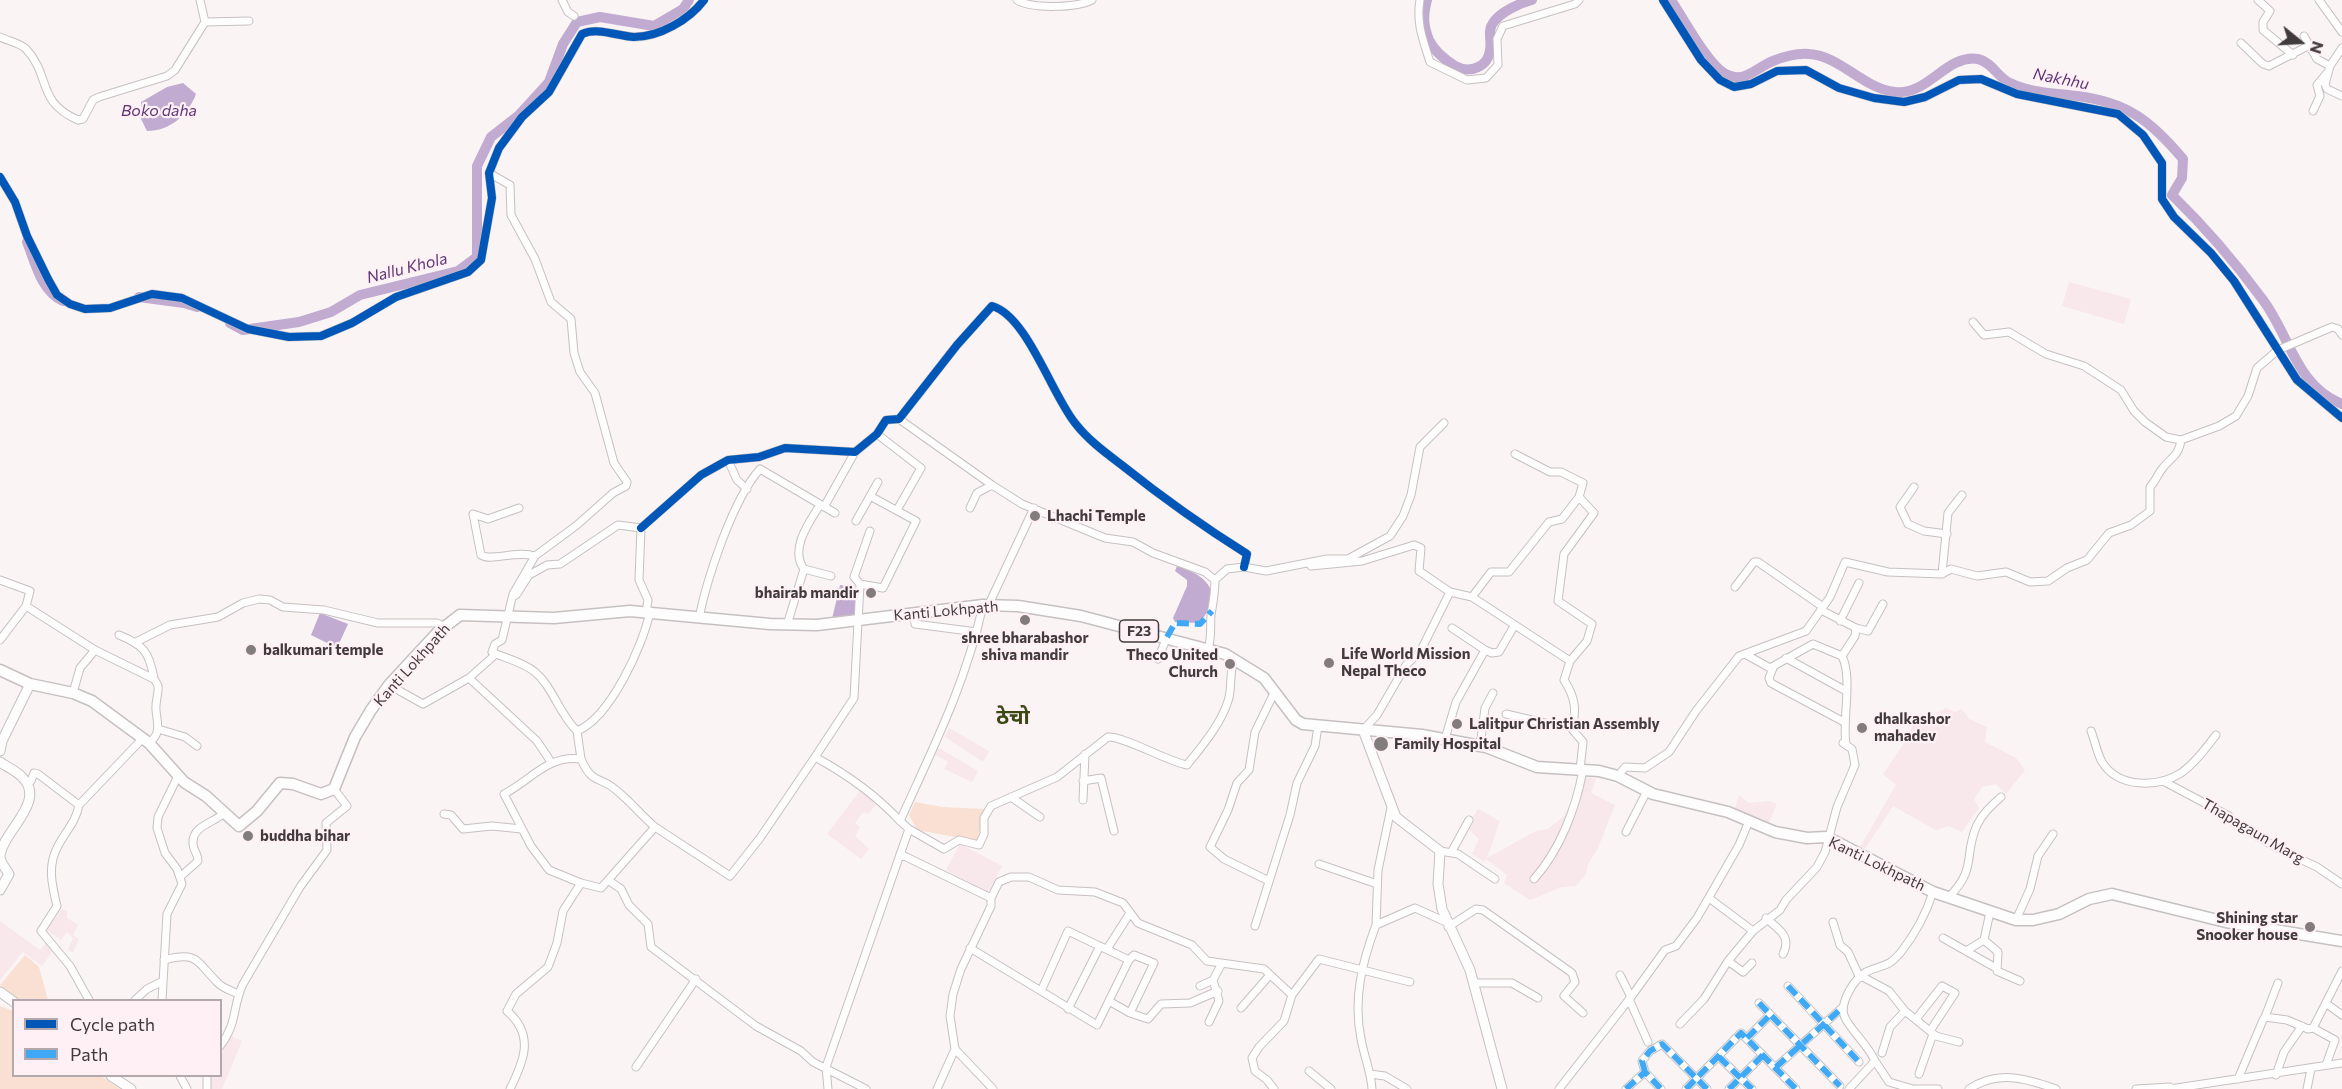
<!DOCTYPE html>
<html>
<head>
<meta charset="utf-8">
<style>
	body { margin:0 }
	#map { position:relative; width:2342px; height:1089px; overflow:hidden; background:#faf4f5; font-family:Commissioner,sans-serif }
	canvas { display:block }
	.legend { position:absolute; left:12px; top:999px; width:210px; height:78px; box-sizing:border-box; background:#fef0f4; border:2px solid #b3a8ab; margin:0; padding:8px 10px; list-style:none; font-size:18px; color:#423b3d }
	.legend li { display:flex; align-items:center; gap:12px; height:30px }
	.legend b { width:30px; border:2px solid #b3a8ab }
	.north { position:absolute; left:2270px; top:12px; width:60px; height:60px; -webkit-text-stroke:4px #fef0f4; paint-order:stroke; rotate:108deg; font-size:16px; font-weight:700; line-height:24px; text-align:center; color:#423b3d }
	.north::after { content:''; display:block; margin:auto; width:21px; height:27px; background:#423b3d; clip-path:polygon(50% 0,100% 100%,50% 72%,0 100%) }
</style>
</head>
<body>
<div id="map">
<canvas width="2342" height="1089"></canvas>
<ul class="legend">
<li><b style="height:8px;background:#0057b8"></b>Cycle path</li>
<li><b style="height:8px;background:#3fa9f5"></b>Path</li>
</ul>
<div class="north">N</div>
</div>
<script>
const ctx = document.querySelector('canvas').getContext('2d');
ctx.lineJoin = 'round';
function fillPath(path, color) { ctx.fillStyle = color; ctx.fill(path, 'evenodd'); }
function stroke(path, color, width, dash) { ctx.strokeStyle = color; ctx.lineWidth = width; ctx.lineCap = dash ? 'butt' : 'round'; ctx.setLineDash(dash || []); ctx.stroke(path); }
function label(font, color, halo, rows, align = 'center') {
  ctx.font = font + ' Commissioner,"Noto Sans Devanagari",sans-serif'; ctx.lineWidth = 4.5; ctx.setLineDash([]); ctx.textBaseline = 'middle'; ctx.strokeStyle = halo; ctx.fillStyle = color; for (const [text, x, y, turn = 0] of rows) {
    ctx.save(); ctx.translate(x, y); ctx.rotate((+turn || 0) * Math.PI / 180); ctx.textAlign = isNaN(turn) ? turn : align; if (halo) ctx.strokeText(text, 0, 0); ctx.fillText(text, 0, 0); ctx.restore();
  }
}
fillPath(new Path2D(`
	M 2069,282 L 2131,299 L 2124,324 L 2062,306 Z
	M 1946,708 L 1955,712 L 1962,709 L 1969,719 L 1987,727 L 1985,742 L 2016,758 L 2025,770 L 2006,794 L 1996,784 L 1982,787 L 1974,799 L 1979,808 L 1962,832 L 1949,826 L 1936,830 L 1893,806 L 1865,849 L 1860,847 L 1896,785 L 1883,774 L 1909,736 L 1914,722 L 1920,713 L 1933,715 Z
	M 949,728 L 989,751 L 983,762 L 945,737 Z
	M 939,748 L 978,771 L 972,782 L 944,769 L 948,762 L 935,755 Z
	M 1585,777 L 1596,779 L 1591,793 L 1615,805 L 1598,848 L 1588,864 L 1586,874 L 1576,886 L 1562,887 L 1530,900 L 1504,883 L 1507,875 L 1486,859 L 1485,862 L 1472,854 L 1479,839 L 1469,830 L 1473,823 L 1470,822 L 1478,809 L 1500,821 L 1487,858 L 1536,831 L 1548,829 L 1564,816 Z
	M 862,788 L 878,801 L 869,814 L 863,812 L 855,823 L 860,827 L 855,836 L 869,849 L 861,859 L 827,834 Z
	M 1739,795 L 1749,803 L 1769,801 L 1777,804 L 1768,825 L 1734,811 Z
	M 960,844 L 1002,866 L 988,892 L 946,870 Z
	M 62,909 L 67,911 L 67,918 L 78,925 L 73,935 L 79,939 L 73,953 L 68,950 L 73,938 L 67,932 L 61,940 L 46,930 Z
	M 0,921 L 40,950 L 48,941 L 55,948 L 42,966 L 23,952 L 0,980 Z
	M 228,1035 L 242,1041 L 222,1089 L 208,1089 L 212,1076 L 220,1076 L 221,1055 Z`), '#f8e7eb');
fillPath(new Path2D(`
	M 915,802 L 942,807 L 984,809 L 977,841 L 917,830 L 909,815 Z
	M 25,955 L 39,967 L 48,1000 L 17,1000 L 0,985 Z
	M 0,1006 L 13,1011 L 14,1076 L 101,1076 L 120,1089 L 0,1089 Z`), '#fadfd3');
fillPath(new Path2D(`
	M 183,83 L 196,94 C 188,115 170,131 147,131 L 141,119 L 141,102 L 167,87 Z
	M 1177,566 C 1209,576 1225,594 1199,623 L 1175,622 L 1173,618 L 1187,586 L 1187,580 L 1175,571 Z
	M 840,585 L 847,586 L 847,593 L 858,595 L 856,616 L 832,619 Z
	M 320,613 L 348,624 L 337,648 L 311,635 Z`), '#c1abd0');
stroke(new Path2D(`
	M 1427,0 C 1423,15 1423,25 1429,40 C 1435,52 1444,59 1455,66 C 1470,74 1488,67 1490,50 C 1492,40 1487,31 1493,23 C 1500,12 1520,3 1532,0
	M 1671,0 C 1683,18 1708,64 1724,73 C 1745,85 1755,68 1773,61 C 1783,57 1798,53 1809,54 C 1841,56 1862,88 1895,92 C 1928,96 1946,54 1978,59 C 1992,62 1998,78 2010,83 C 2031,93 2055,93 2077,96 C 2127,102 2151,121 2183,159 L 2182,178 L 2172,195 C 2205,227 2235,262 2263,300 C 2290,336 2296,386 2342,404
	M 27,242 C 35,262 41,291 63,301
	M 139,297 L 184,303 L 197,307
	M 230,323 L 243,330 L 299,322 L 331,312 L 360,295 L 458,271 L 477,257 L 477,166 L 491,137 L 518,116 L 549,82 L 563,44 L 577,22 L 600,17 L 654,26 L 683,9 L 689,0`), '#c1abd0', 10);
const street = new Path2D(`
	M 562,0 L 568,12 L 574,16
	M 1017,0 C 1031,9 1077,8 1092,0
	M 1420,0 C 1416,23 1423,40 1430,62 L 1467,80 L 1486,78 L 1498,65 L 1497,39 L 1503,26 L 1575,4 L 1579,0
	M 1663,0 L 1701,60 L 1720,80 L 1734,87 L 1751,84 L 1777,71 L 1806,70 L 1839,88 L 1874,98 L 1904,102 L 1925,97 L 1959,80 L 1981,79 L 2017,94 L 2118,114 L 2143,135 L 2162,163 L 2162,199 L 2174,217 L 2211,253 L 2234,281 L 2297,380 L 2342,418
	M 2258,0 L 2270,11 L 2263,22 L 2263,30 L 2293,55
	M 2319,0 L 2342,32
	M 205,22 L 249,21
	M 2304,36 L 2317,59 L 2330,66
	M 0,37 C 8,41 20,43 26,49 C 51,75 36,102 78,120 L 83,119 L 93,100 L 99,97 L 167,76 L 175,70 L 205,22 L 200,0
	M 2241,43 L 2263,64 L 2269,66 L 2308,46
	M 2342,48 L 2330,66 L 2325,84 L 2327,89 L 2342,96
	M 2313,111 L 2320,96 L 2317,85 L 2326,74
	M 489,173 L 510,185 L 511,215 L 535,259 L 551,302 L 571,319 L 574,353 L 580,372 L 595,393 L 614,463 L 627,482 L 626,486 L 613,493 L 577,525 L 535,556 L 513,594 L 502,640 L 495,644 L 492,652 L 496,654
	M 0,177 L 15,202 L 27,236 L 48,279 L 57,295 L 70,304 L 85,309 L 110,308 L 152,294 L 182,298 L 248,329 L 289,337 L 321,336 L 352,323 L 396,297 L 468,272 L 481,260 L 492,198 L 489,173 L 499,148 L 522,117 L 549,92 L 582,34 C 598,27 617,36 634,37 C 659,37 689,20 704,0
	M 1973,322 L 1984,335 L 2009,332 L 2046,354 L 2084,366 L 2121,390 L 2134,411 L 2145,422 L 2166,437 L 2181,440 L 2219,426 L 2236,416 L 2248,396 L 2257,368 L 2278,350 L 2332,327 L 2338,329 L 2342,335
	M 899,419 L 992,485
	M 877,434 L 921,468 L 897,510
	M 1515,454 L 1550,472 L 1561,472 L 1583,483 L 1579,497
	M 728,460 L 737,480 L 747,489
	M 1914,487 L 1900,507 L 1908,524 L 1924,531 L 1947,534
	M 824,507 L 855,452
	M 519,508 L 488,519 L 473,514 L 481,555 C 491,562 516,550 535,556
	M 970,508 L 977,493 L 992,485 L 1022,504 L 1105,538 L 1133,542 L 1153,553 L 1205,572 L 1215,580
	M 856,521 L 878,482
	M 641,528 L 701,475 L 728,460 L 759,457 L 785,448 L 855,452 L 877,434 L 886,420 L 899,419 L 957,345 L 992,306 C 1027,316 1051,393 1075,423 C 1088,440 1106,453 1123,466 C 1163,498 1204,527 1247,554 L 1244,567
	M 870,531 L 854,577 L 860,584 L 883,588 L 916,521 L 870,496
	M 1311,566 L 1362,561 L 1414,545 L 1421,548 L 1419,571 L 1450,592
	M 804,569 L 831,576
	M 1942,574 L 1948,513 L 1962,495
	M 0,580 L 30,591 L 26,606 L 0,640
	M 860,584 L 854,698 L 815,757 C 848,775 875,794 900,821
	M 1735,587 L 1754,562 L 1758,562 L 1823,607
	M 516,595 L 529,575 L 547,565 L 560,564 L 618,525 L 641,528 L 639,580 L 648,600 L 646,612
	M 1472,597 L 1491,572 L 1509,572 L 1549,522 L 1562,519 L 1579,497 L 1594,513 L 1564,554 L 1558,601 L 1592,624 L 1587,641 L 1570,661
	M 989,604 L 1034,508
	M 983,605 C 966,683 933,748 900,821 L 909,829 L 944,849 L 959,840 L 979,845 L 984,834 L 984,818 L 991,806 L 1057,777 L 1108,737 C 1124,736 1166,761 1187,765 C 1202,746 1221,724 1228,701 C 1233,687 1228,673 1235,659
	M 26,606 L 95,650 L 80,668 L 73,693
	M 1821,610 L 1856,628 L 1855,636 L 1842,656
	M 913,613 L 915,624 L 977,632
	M 699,618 C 707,578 733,499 760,469 L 835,513
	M 1840,621 L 1859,583
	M 787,625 L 804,569 C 789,549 810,521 820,505
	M 1452,628 L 1485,650
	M 1856,628 L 1868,631 L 1883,604
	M 119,635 C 144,645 149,652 154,678 C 155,681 157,683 158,686 C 159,693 155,702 156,710 C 157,723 162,733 149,743
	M 136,642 L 170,625 L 218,617 L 243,603 L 259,599 L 270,600 L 283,607 L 324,610 L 378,623 L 437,623 L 443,626
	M 1208,649 C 1212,637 1210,627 1211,615 C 1213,603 1215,592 1215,580 L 1227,569 L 1244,567 L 1266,571 L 1327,559 L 1348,559 L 1390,536 L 1403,516 L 1411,495 L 1420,447 L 1444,423
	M 95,650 L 154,679
	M 1745,654 L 1770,668 L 1813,644 L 1842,656 C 1853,678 1842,719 1846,744
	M 1786,658 L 1846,691
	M 1158,659 L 1167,637
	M 1773,668 L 1769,678 L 1771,683 L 1844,722
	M 469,678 L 496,654 C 509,659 524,663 535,672 C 553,687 559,714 577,731
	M 389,685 L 423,704 L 469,678 L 537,741 L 551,762
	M 1506,714 L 1549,724 L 1573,725
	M 158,729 L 185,737 L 197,746
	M 1363,730 L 1377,715 L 1406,665 L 1420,652 L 1450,592 L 1472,597 L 1570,661 L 1564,680 C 1575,697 1577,709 1572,729 L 1583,742 L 1580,770
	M 2091,731 C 2095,741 2097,753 2102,762 C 2118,788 2157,788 2181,773 C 2195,763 2206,748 2216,735
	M 1445,739 L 1456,702 L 1485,650 L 1492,653 L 1499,652 L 1514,626
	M 1480,746 L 1485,708 L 1493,693
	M 581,759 L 577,731 C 610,718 644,644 650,611
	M 1618,776 L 1625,767 L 1645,768 L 1669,752 L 1696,711 L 1739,656 L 1806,631 L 1830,597 L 1845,562 L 1888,572 L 1942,574 L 1951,569 L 1977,576 L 2006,572 L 2030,582 L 2048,581 L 2067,568 L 2087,560 L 2109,533 L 2131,525 L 2150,511 L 2150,487 C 2156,481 2157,475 2162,469 C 2170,458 2179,456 2181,440
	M 1083,781 L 1101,778 L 1114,831
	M 2163,781 L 2229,816 L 2234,823 L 2283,851 L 2317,867 L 2342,884
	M 26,782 L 31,781 L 34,773 L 38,774 L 79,805
	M 1011,797 L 1040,817
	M 1083,800 L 1085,754
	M 444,814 L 451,815 L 463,829 L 492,826 L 522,829
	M 1626,832 L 1647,791
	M 1440,851 L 1458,854 L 1495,879
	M 1452,851 L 1469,820
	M 900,854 L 991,898 L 991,906 L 961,969 L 953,994 L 950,1016 L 955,1049 L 937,1089
	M 1319,864 L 1377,884
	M 180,877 L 198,861 C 198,853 192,849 193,842 C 193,825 215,823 225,812
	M 1534,879 C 1560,850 1576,808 1583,770
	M 608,880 L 621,889 L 629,905 L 648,924 L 651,947 L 756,1026 L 801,1051 L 813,1062 L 866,1089
	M 1269,881 L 1224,859 L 1210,847 L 1228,810 L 1237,783 L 1249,770 L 1255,732 L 1275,691
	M 581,883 L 549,870 L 531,846 L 504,794 C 531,780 549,754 581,759 C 593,786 599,775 616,790 C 630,801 641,815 655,827
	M 991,898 L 999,882 L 1011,877 L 1029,877 L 1058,890 L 1095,892 L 1123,903 L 1138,923 L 1192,945 L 1207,961 L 1264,969 L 1292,995
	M 1709,898 L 1753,931
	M 1948,898 C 1978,868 1963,856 1977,825 C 1983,813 1991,806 2001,797
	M 1990,912 L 1984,940 L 1998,952 L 1997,971 L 2020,981
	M 1766,918 C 1779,930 1792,936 1783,954
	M 2016,920 L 2030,889 L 2038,856 L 2053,834
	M 1833,922 L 1840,945 L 1848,952 L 1860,978
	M 1376,925 L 1378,870 L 1391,808
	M 1255,926 L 1290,815 L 1297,783 L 1315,746 L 1318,726
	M 1448,927 L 1476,909 L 1483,910 L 1572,973 L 1575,982 L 1564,996 L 1583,1013
	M 1943,938 L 1996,968
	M 970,948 L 1097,1025 L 1129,960 L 1134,955 L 1154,963 L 1130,1013 L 1109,1001
	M 1107,949 L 1130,913
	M 1966,951 L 1984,940
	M 164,960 C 198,951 196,961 217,982 C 223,989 231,990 238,994
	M 1728,961 L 1743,972 L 1752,963
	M 1861,976 L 1889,991 L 1905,1011 L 1936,1036 L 1959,1042
	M 1474,983 L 1512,983 L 1538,998
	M 1200,986 L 1213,980
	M 1788,986 L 1859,1062
	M 1041,991 L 1068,931 L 1129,960
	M 1631,997 L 1665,950 L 1676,946 L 1697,918 L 1739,845 L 1749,821
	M 1629,999 L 1648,1042
	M 89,1000 L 70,966 L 41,931 L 57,906 C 52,885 47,866 58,846 C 65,832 76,822 79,805 L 143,738
	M 135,1000 L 147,989 L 163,981
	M 162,1000 L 167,914 L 182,884 L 177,869 L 165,853 L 157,828 L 158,817 L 178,776
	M 1759,1003 L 1840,1086
	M 2327,1004 L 2342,1015
	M 1241,1008 L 1269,976
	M 1068,1009 L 1100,946
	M 1130,1013 L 1148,1019 L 1161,1004 L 1190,1003 L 1218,991
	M 2265,1017 L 2278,983
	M 1916,1019 L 1942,986 L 1955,993 L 1930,1031
	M 1209,1022 L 1219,1001 L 1213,980 L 1221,965
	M 1680,1024 L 1704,999 L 1728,961 L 1753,931 L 1780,910 L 1786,900 L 1817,867 L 1825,852 L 1837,807 L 1855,765 L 1852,749 L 1843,743
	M 2313,1028 L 2335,1040 L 2326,1065
	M 1747,1038 L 1769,1016
	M 220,1046 C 238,1023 232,1007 243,984 L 300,887 L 327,850 L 326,823 L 347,806 L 334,789
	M 955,1049 L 993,1089
	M 1882,1053 L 1890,1027 L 1905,1011
	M 1719,1057 L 1752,1089
	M 1875,1061 L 1889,1082 L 1913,1089
	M 636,1067 L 696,979
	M 1776,1067 L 1843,1007
	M 1309,1071 L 1331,1089
	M 1645,1072 L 1642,1061 L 1650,1051 L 1662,1044 L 1707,1089
	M 1370,1074 L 1385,1076 L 1407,1089
	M 1919,1074 L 1933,1034
	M 2276,1075 L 2284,1052 L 2302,1026
	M 180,1076 L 187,1089
	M 207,1076 L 207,1089
	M 2238,1079 L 2263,1020 L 2265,1017 L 2287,1020 L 2308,1029 L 2313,1028 L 2342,971
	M 510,1089 C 524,1061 535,1035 507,1011 L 516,994 L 548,967 L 557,943 L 563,911 L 581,883 L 601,888 L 655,827 L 730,876 L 760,838 L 815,757
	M 828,1089 L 826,1067 L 909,829
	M 1274,1089 L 1267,1080 L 1255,1071 L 1252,1058 L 1259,1047 L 1284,1021 L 1292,995 L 1319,959 L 1410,982
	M 1372,1089 C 1371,1072 1364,1056 1361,1039 C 1353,999 1362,962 1376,925 L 1415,908 L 1446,922
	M 1559,1089 L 1631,997 L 1620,975
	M 1626,1089 L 1645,1072 L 1661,1089
	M 1686,1089 L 1741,1033 L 1796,1089
	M 1729,1089 L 1763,1055
	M 1849,1089 L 1875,1061 C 1868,1044 1847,1027 1844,1015 C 1840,1002 1854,979 1866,972 C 1882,964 1887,969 1901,952 C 1916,933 1926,914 1933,892
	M 1916,1089 L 1938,1089
	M 1969,1089 C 1998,1070 2025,1078 2056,1089
	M 2136,1089 L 2170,1087
	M 2170,1089 L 2342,1063
	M 2307,1089 L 2311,1069`);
const secondary = new Path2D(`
	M 1363,730 L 1396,817 L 1440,851 L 1438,884 L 1442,909 L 1470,970 L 1502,1089
	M 0,751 L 2,741 L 30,684
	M 0,762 C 7,767 17,771 23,778 C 47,803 0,833 0,858 C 1,863 6,869 9,874 L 0,890
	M 0,992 L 14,1002
	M 111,1076 L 131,1089`);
const primary = new Path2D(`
	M 0,670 L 30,684 L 73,693 L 92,701 L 149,743 L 184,782 L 206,796 L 239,826 L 257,811 L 280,783 L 293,784 L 321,794 L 334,789 L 355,737 L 371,710 L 389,685 L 438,632 L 460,615 L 554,618 L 630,611 L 770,624 L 817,625 L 983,605 L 1018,606 L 1081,616 L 1225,654 L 1264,678 L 1296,720 L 1303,724 L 1422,735 L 1486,747 L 1537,767 L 1599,771 L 1618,776 L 1653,794 L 1728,812 L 1775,832 L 1807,838 L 1827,837 L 1933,892 L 2016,920 L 2033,920 L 2059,914 L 2089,899 L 2112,894 L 2226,922 L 2342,941`);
stroke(street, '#c6c0c1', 9);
stroke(secondary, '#c6c0c1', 11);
stroke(primary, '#c6c0c1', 13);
stroke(street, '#fefdfe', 7);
stroke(secondary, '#fefdfe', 9);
stroke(primary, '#fefdfe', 10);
stroke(new Path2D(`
	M 1167,637 L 1175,623 L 1200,624 L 1212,611
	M 1788,986 L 1859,1062
	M 1759,1003 L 1840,1086
	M 1747,1038 L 1769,1016
	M 1719,1057 L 1752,1089
	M 1776,1067 L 1843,1007
	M 1645,1072 L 1642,1061 L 1650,1051 L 1662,1044 L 1707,1089
	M 1626,1089 L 1645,1072 L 1661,1089
	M 1686,1089 L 1741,1033 L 1796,1089
	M 1729,1089 L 1763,1055`), '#3fa9f5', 6, [12, 6]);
stroke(new Path2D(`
	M 1663,0 L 1701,60 L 1720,80 L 1734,87 L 1751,84 L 1777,71 L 1806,70 L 1839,88 L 1874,98 L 1904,102 L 1925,97 L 1959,80 L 1981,79 L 2017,94 L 2118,114 L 2143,135 L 2162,163 L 2162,199 L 2174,217 L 2211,253 L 2234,281 L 2297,380 L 2342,418
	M 0,177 L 15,202 L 27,236 L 48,279 L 57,295 L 70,304 L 85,309 L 110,308 L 152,294 L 182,298 L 248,329 L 289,337 L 321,336 L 352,323 L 396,297 L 468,272 L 481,260 L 492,198 L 489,173 L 499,148 L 522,117 L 549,92 L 582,34 C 598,27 617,36 634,37 C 659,37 689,20 704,0
	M 641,528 L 701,475 L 728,460 L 759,457 L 785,448 L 855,452 L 877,434 L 886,420 L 899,419 L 957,345 L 992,306 C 1027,316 1051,393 1075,423 C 1088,440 1106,453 1123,466 C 1163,498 1204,527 1247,554 L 1244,567`), '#0057b8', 8);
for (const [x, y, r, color] of [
	[1035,516,6,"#827c7d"],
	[871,593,6,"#827c7d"],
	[1025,620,6,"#827c7d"],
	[251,650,6,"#827c7d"],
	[1329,663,6,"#827c7d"],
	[1230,664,6,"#827c7d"],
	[1457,724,6,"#827c7d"],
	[1862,728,6,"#827c7d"],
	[1381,744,8,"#827c7d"],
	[248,836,6,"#827c7d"],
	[2310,927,6,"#827c7d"]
]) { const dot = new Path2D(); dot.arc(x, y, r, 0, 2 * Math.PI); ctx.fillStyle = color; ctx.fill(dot); stroke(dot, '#fef0f4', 2); }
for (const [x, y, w] of [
	[1139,631,39]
]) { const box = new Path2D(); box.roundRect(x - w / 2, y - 11, w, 22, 4.5); ctx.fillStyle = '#fef0f4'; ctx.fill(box); stroke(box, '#423b3d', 1.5); }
label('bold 14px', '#423b3d', null, [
	["F23",1139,631]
]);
label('bold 15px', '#423b3d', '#fef0f4', [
	["Lhachi Temple",1047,516],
	["bhairab mandir",859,593,"right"],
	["shree bharabashor",1025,638,"center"],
	["shiva mandir",1025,655,"center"],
	["balkumari temple",263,650],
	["Life World Mission",1341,654],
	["Nepal Theco",1341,671],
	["Theco United",1218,655,"right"],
	["Church",1218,672,"right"],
	["dhalkashor",1874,719],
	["mahadev",1874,736],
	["Lalitpur Christian Assembly",1469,724],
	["Family Hospital",1394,744],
	["buddha bihar",260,836],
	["Shining star",2298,918,"right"],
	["Snooker house",2298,935,"right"]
], 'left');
label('15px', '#423b3d', '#fef0f4', [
	["Kanti Lokhpath",946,611,-5],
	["Kanti Lokhpath",412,665,-48],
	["Thapagaun Marg",2253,831,30],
	["Kanti Lokhpath",1877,864,26]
]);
label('italic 16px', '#5d3677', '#fef0f4', [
	["Nakhhu",2061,79,11],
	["Boko daha",159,111],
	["Nallu Khola",407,268,-14]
]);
label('bold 21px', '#384914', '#fef0f4', [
	["ठेचो",1013,717]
]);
</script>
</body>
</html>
